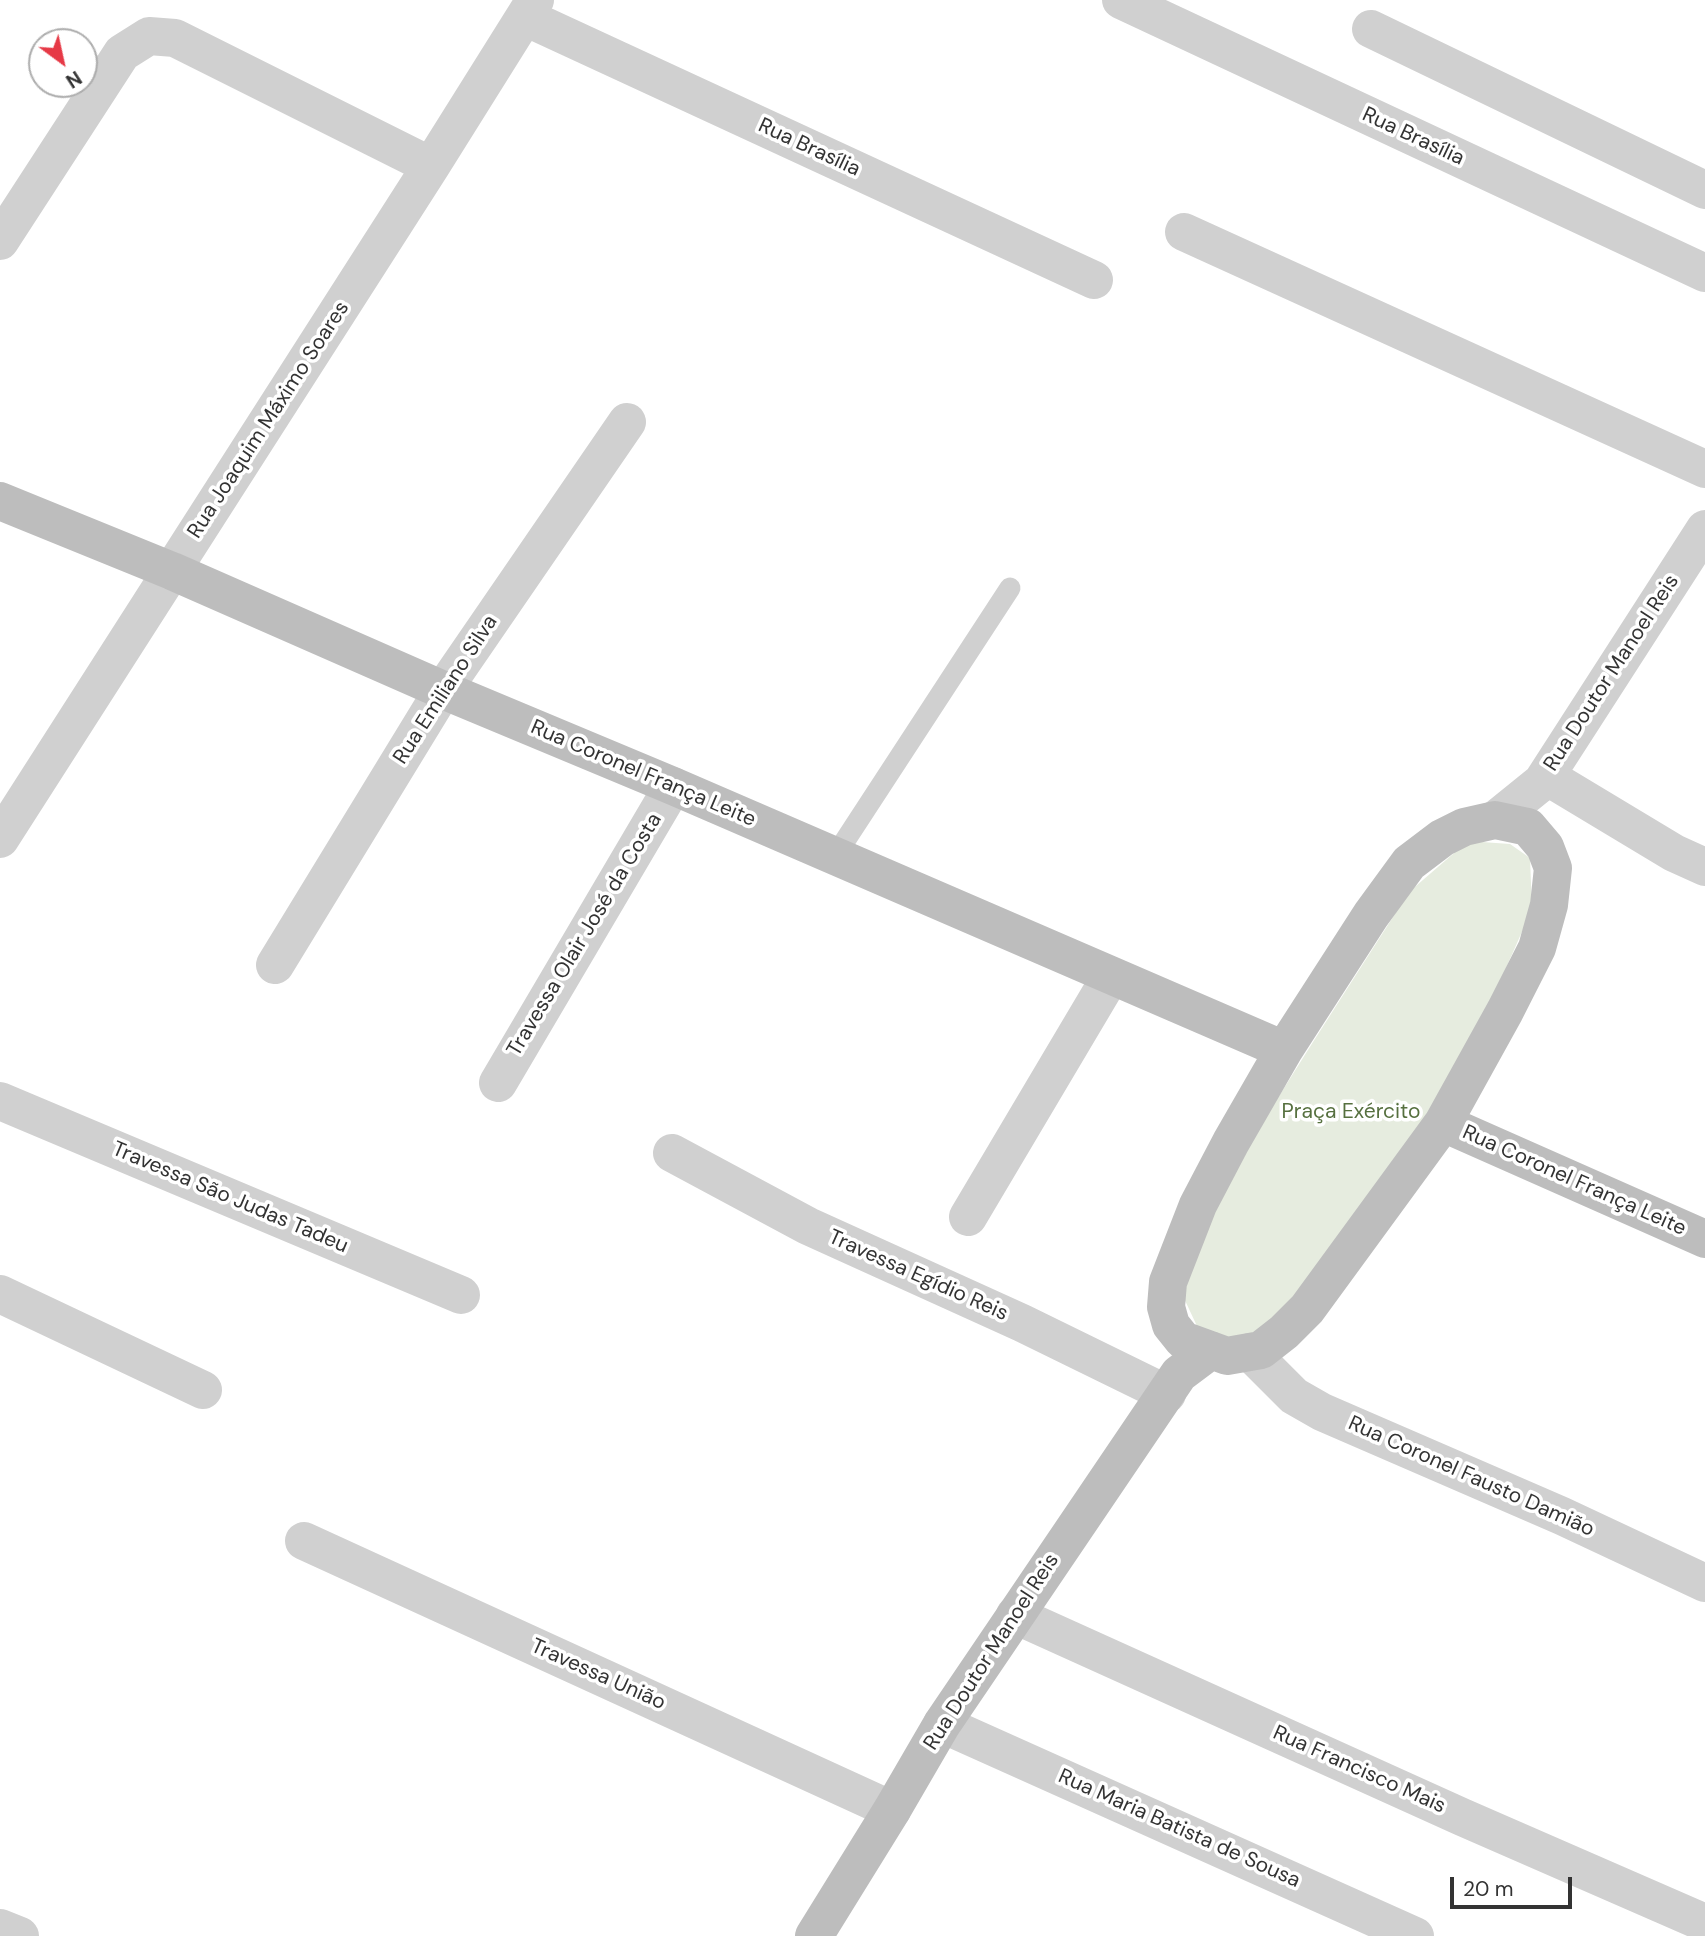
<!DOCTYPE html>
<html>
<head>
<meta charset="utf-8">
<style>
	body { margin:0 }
	#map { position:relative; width:1705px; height:1936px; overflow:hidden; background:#fff; font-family:"DM Sans",sans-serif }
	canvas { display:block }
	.north { position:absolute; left:28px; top:28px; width:70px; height:70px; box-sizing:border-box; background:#fff; border:2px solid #adadad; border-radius:50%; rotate:147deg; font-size:19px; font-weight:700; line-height:28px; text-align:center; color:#333 }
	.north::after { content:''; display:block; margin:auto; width:24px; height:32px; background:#e63946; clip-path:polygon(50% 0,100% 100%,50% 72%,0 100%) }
	.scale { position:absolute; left:1450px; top:1877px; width:122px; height:32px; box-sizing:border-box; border:4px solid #333; border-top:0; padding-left:9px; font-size:21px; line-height:24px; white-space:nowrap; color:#333; -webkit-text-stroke:5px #fff; paint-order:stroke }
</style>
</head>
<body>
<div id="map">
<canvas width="1705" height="1936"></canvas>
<div class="north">N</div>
<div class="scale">20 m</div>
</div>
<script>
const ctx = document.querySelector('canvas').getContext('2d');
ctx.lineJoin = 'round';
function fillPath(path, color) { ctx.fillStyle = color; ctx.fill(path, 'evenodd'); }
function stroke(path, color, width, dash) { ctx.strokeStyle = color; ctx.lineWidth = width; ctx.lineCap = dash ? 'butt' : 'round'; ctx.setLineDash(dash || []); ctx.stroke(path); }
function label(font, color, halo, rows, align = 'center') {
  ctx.font = font + ' "DM Sans",sans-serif'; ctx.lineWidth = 7; ctx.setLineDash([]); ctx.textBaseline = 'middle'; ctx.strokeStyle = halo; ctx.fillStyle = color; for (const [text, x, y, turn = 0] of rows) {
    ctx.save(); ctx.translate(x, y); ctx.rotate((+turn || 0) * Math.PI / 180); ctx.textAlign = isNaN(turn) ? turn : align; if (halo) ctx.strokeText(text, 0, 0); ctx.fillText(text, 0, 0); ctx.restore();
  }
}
fillPath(new Path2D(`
	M 1468,841 L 1510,844 L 1530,858 L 1532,909 L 1491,1002 L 1411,1147 L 1265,1338 L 1203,1339 L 1182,1294 L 1225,1182 L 1313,1042 L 1409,892 Z`), '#e6ecdf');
stroke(new Path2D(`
	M 835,856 L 1010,588`), '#d0d0d0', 21);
stroke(new Path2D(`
	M 1121,0 L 1705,273
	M 525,17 L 1094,280
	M 1371,29 L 1705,190
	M 1184,232 L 1705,469
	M 0,241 L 122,53 L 149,36 L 175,38 L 431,166
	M 1546,776 L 1674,853 L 1705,867
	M 1495,820 L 1542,782 L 1705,529
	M 0,839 L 431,166 L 535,0
	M 275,965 L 443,690 L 627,422
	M 498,1083 L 673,786
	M 0,1101 L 461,1295
	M 672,1153 L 808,1226 L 1022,1323 L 1167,1394
	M 968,1217 L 1111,976
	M 0,1294 L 203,1390
	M 1250,1352 L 1294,1396 L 1322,1412 L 1562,1516 L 1705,1583
	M 304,1541 L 892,1810
	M 1015,1615 L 1462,1817 L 1705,1923
	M 942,1724 L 1415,1936
	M 0,1928 L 20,1936`), '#d0d0d0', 38);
stroke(new Path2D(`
	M 0,501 L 172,571 L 443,690 L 673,786 L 1284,1050
	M 1495,820 L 1528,827 L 1545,847 L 1553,868 L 1549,905 L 1537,948 L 1505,1011 L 1443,1123 L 1307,1309 L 1284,1332 L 1261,1350 L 1227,1356 L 1183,1340 L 1171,1325 L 1166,1307 L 1168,1282 L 1198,1205 L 1231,1142 L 1284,1050 L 1371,915 L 1409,863 L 1442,838 L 1464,827 Z
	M 1443,1123 L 1705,1239
	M 814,1936 L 892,1810 L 942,1724 L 1179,1374 L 1211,1350`), '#bdbdbd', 38);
label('21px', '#333', '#fff', [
	["Rua Brasília",1413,137,25],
	["Rua Brasília",809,148,25],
	["Rua Joaquim Máximo Soares",269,420,-57],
	["Rua Doutor Manoel Reis",1612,673,-57],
	["Rua Emiliano Silva",446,690,-57],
	["Rua Coronel França Leite",643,774,23],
	["Travessa Olair José da Costa",585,935,-59],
	["Rua Coronel França Leite",1574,1181,24],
	["Travessa São Judas Tadeu",230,1198,23],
	["Travessa Egídio Reis",918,1276,24],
	["Rua Coronel Fausto Damião",1471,1477,24],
	["Rua Doutor Manoel Reis",992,1652,-57],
	["Travessa União",598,1675,24],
	["Rua Francisco Mais",1359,1770,24],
	["Rua Maria Batista de Sousa",1179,1829,24]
]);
label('21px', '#56703f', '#fff', [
	["Praça Exército",1351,1112]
]);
</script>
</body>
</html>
